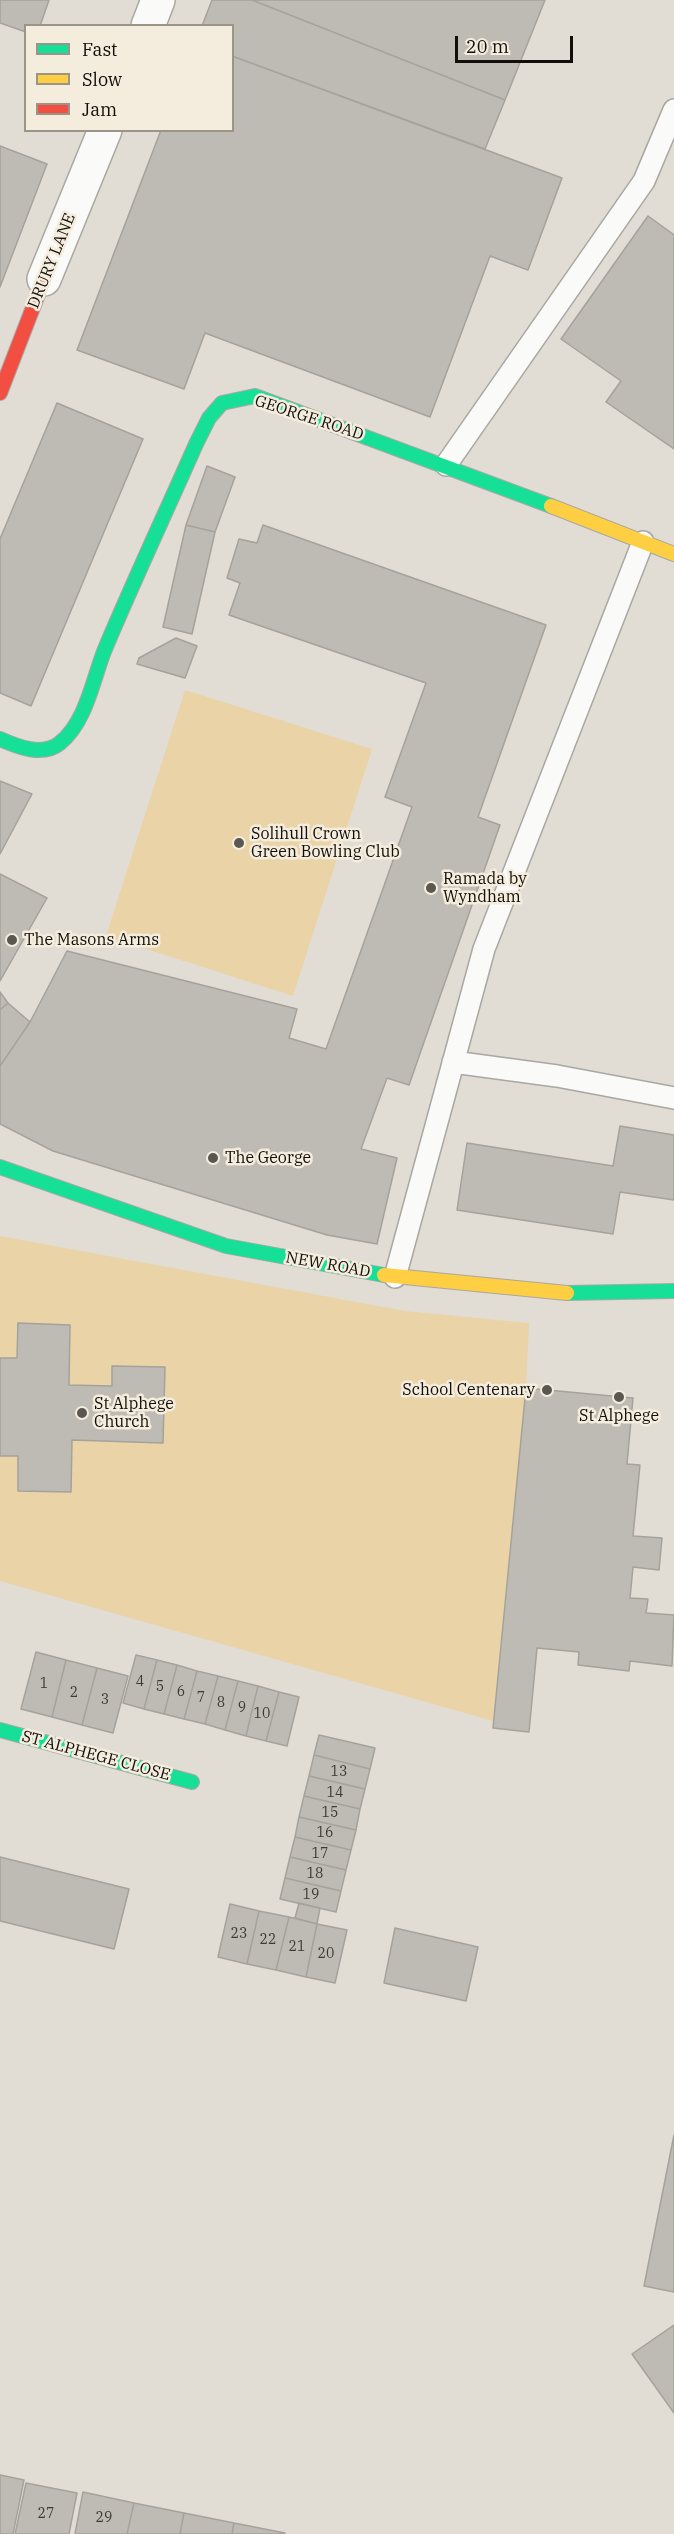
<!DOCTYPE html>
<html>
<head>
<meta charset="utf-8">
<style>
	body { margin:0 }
	#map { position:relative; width:674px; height:2534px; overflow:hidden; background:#e1ddd5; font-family:"IBM Plex Serif",serif }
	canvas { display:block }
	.legend { position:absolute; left:24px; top:24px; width:210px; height:108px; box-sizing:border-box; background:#f4ecdd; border:2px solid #9a9489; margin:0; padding:8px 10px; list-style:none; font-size:18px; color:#120f0a }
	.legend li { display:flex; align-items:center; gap:12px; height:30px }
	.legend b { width:30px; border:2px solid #9a9489 }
	.scale { position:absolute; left:455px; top:36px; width:118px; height:27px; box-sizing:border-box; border:3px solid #120f0a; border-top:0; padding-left:8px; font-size:18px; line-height:21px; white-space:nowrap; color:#120f0a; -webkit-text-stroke:4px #f4ecdd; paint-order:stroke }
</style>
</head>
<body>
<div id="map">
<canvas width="674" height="2534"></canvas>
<ul class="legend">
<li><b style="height:8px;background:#16e098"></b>Fast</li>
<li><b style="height:8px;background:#ffcf43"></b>Slow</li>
<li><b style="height:8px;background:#f24e42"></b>Jam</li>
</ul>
<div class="scale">20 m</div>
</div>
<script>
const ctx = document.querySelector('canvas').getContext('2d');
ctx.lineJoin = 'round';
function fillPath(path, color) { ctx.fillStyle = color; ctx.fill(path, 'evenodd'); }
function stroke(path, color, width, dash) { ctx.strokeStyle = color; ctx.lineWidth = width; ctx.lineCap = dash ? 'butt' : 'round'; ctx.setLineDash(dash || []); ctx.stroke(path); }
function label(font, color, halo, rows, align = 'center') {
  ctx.font = font + ' "IBM Plex Serif",serif'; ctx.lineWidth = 5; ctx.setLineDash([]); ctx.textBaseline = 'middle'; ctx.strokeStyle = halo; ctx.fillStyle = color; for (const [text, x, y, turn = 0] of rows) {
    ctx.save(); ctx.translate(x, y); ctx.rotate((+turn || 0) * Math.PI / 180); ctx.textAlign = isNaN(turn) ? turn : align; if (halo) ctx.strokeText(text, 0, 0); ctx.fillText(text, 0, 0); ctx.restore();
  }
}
fillPath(new Path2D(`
	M 185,690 L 372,749 L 293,996 L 106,936 Z
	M 0,1236 L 405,1311 L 529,1323 L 526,1388 L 493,1721 L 0,1581 Z`), '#ead3a6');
const building = new Path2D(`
	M 0,0 L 49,0 L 40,26 L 26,26 L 26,32 L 0,23 Z
	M 212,0 L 252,0 L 505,100 L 485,149 L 232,56 L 232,26 L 202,26 Z
	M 252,0 L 545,0 L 505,100 Z
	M 232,56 L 562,178 L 528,270 L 490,256 L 430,417 L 205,333 L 184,389 L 77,350 L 161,130 L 232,130 Z
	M 0,146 L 47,164 L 0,287 Z
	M 648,216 L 674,235 L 674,449 L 606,402 L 621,381 L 561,339 Z
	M 57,403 L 143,439 L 31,706 L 0,693 L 0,539 Z
	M 207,466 L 235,477 L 215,532 L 186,525 Z
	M 186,525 L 215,532 L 192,634 L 163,627 Z
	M 263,525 L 546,625 L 478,817 L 500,825 L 409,1085 L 387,1078 L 361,1149 L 397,1158 L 377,1244 L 327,1235 L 53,1151 L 0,1124 L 0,1066 L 30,1022 L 67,951 L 297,1009 L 289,1038 L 326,1049 L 412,807 L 385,797 L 426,683 L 229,615 L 240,583 L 227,578 L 239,539 L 257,543 Z
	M 176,638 L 197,646 L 185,678 L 137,664 L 139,658 Z
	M 0,781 L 32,794 L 0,854 Z
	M 0,874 L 47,898 L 0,981 Z
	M 0,992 L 8,1003 L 0,1010 Z
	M 8,1003 L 30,1022 L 0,1066 L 0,1010 Z
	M 620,1126 L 674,1135 L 674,1200 L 620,1192 L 613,1234 L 457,1210 L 467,1143 L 613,1166 Z
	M 18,1323 L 70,1325 L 69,1385 L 112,1386 L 112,1366 L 165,1367 L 163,1443 L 72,1440 L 71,1492 L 18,1491 L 18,1456 L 0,1456 L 0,1358 L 17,1358 Z
	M 526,1388 L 633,1398 L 627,1464 L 640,1465 L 633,1536 L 662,1538 L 659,1570 L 633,1567 L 630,1598 L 648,1599 L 646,1613 L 674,1615 L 672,1666 L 630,1661 L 629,1671 L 578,1665 L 579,1652 L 537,1648 L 529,1732 L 493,1728 Z
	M 36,1652 L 66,1660 L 52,1717 L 21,1709 Z
	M 136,1655 L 157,1660 L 144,1709 L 123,1703 Z
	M 66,1660 L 97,1668 L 82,1725 L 52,1717 Z
	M 157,1660 L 177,1665 L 164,1714 L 144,1709 Z
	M 177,1665 L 197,1671 L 184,1719 L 164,1714 Z
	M 97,1668 L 128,1676 L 113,1733 L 82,1725 Z
	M 197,1671 L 218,1676 L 205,1724 L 184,1719 Z
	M 218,1676 L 238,1681 L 225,1730 L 205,1724 Z
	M 238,1681 L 258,1686 L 246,1736 L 225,1730 Z
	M 258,1686 L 279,1692 L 266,1741 L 246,1736 Z
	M 279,1692 L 299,1697 L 287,1746 L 266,1741 Z
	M 319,1735 L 375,1748 L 370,1769 L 314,1755 Z
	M 314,1755 L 370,1769 L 365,1789 L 309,1776 Z
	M 309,1776 L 365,1789 L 360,1809 L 304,1796 Z
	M 304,1796 L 360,1809 L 356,1830 L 299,1817 Z
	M 299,1817 L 356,1830 L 351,1850 L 295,1837 Z
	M 295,1837 L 351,1850 L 346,1870 L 290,1857 Z
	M 0,1857 L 129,1889 L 114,1949 L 0,1921 Z
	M 290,1857 L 346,1870 L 341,1891 L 285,1878 Z
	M 285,1878 L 341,1891 L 336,1912 L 280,1899 Z
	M 299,1903 L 320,1908 L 317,1924 L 295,1918 Z
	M 230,1904 L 259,1911 L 247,1964 L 218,1957 Z
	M 259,1911 L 289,1917 L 276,1970 L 247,1964 Z
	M 289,1917 L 317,1924 L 306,1977 L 276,1970 Z
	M 317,1924 L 347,1930 L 335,1983 L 306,1977 Z
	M 395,1928 L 478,1947 L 466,2001 L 384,1983 Z
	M 674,2135 L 674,2292 L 644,2286 Z
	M 674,2325 L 674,2413 L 632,2354 Z
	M 0,2475 L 24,2480 L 13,2534 L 0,2534 Z
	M 26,2483 L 77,2493 L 69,2534 L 15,2534 Z
	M 83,2492 L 134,2503 L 127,2534 L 75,2534 Z
	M 134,2503 L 184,2513 L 180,2534 L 127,2534 Z
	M 184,2513 L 234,2523 L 232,2534 L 180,2534 Z
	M 234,2523 L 285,2533 L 284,2534 L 232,2534 Z`);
fillPath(building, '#bebbb5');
stroke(building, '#a5a29b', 1.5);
const lane = new Path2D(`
	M 446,465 L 644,181 L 674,110
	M 453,1062 L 557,1076 L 674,1098
	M 395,1277 L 484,949 L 643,542`);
const street = new Path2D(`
	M 148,26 L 158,0
	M 44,279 L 105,130`);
const fast = new Path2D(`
	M 0,739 C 18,747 43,757 60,743 C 87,721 93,678 105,649 C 134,580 166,512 196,444 L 209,418 L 222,403 L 255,396 L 551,506
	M 0,1167 L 226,1246 L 384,1275
	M 567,1293 L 674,1291
	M 0,1730 L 192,1782`);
const slow = new Path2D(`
	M 551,506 L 674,554
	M 384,1275 L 567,1293`);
const jam = new Path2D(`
	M 0,393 L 44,279`);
stroke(lane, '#a9a7a1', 24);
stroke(street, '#a9a7a1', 36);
stroke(fast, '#a9a7a1', 16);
stroke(slow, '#a9a7a1', 16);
stroke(jam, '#a9a7a1', 16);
stroke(lane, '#fafaf9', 21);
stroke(street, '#fafaf9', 33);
stroke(fast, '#16e098', 14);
stroke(slow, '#ffcf43', 14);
stroke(jam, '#f24e42', 14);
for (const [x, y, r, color] of [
	[239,843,6,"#5a5751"],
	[431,888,6,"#5a5751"],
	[12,940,6,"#5a5751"],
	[213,1158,6,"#5a5751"],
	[547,1390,6,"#5a5751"],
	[619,1397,6,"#5a5751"],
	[82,1413,6,"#5a5751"]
]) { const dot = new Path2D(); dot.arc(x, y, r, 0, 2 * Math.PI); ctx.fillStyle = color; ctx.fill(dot); stroke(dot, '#f4ecdd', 2); }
label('14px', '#3d3a35', null, [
	["4",140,1682],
	["1",44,1684],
	["5",160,1687],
	["6",181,1692],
	["2",74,1693],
	["7",201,1698],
	["3",105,1700],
	["8",221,1703],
	["9",242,1708],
	["10",262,1714],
	["13",339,1772],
	["14",335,1793],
	["15",330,1813],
	["16",325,1833],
	["17",320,1854],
	["18",315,1874],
	["19",311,1895],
	["23",239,1934],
	["22",268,1940],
	["21",297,1947],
	["20",326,1954],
	["27",46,2514],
	["29",104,2518]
]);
label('16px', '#120f0a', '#f4ecdd', [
	["DRURY LANE",52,261,-68],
	["GEORGE ROAD",309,418,18],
	["NEW ROAD",328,1265,10],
	["ST ALPHEGE CLOSE",96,1756,15]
]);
label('16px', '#120f0a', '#f4ecdd', [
	["Solihull Crown",251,834],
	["Green Bowling Club",251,852],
	["Ramada by",443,879],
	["Wyndham",443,897],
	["The Masons Arms",24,940],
	["The George",225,1158],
	["School Centenary",535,1390,"right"],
	["St Alphege",94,1404],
	["Church",94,1422],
	["St Alphege",619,1416,"center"]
], 'left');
</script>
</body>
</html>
